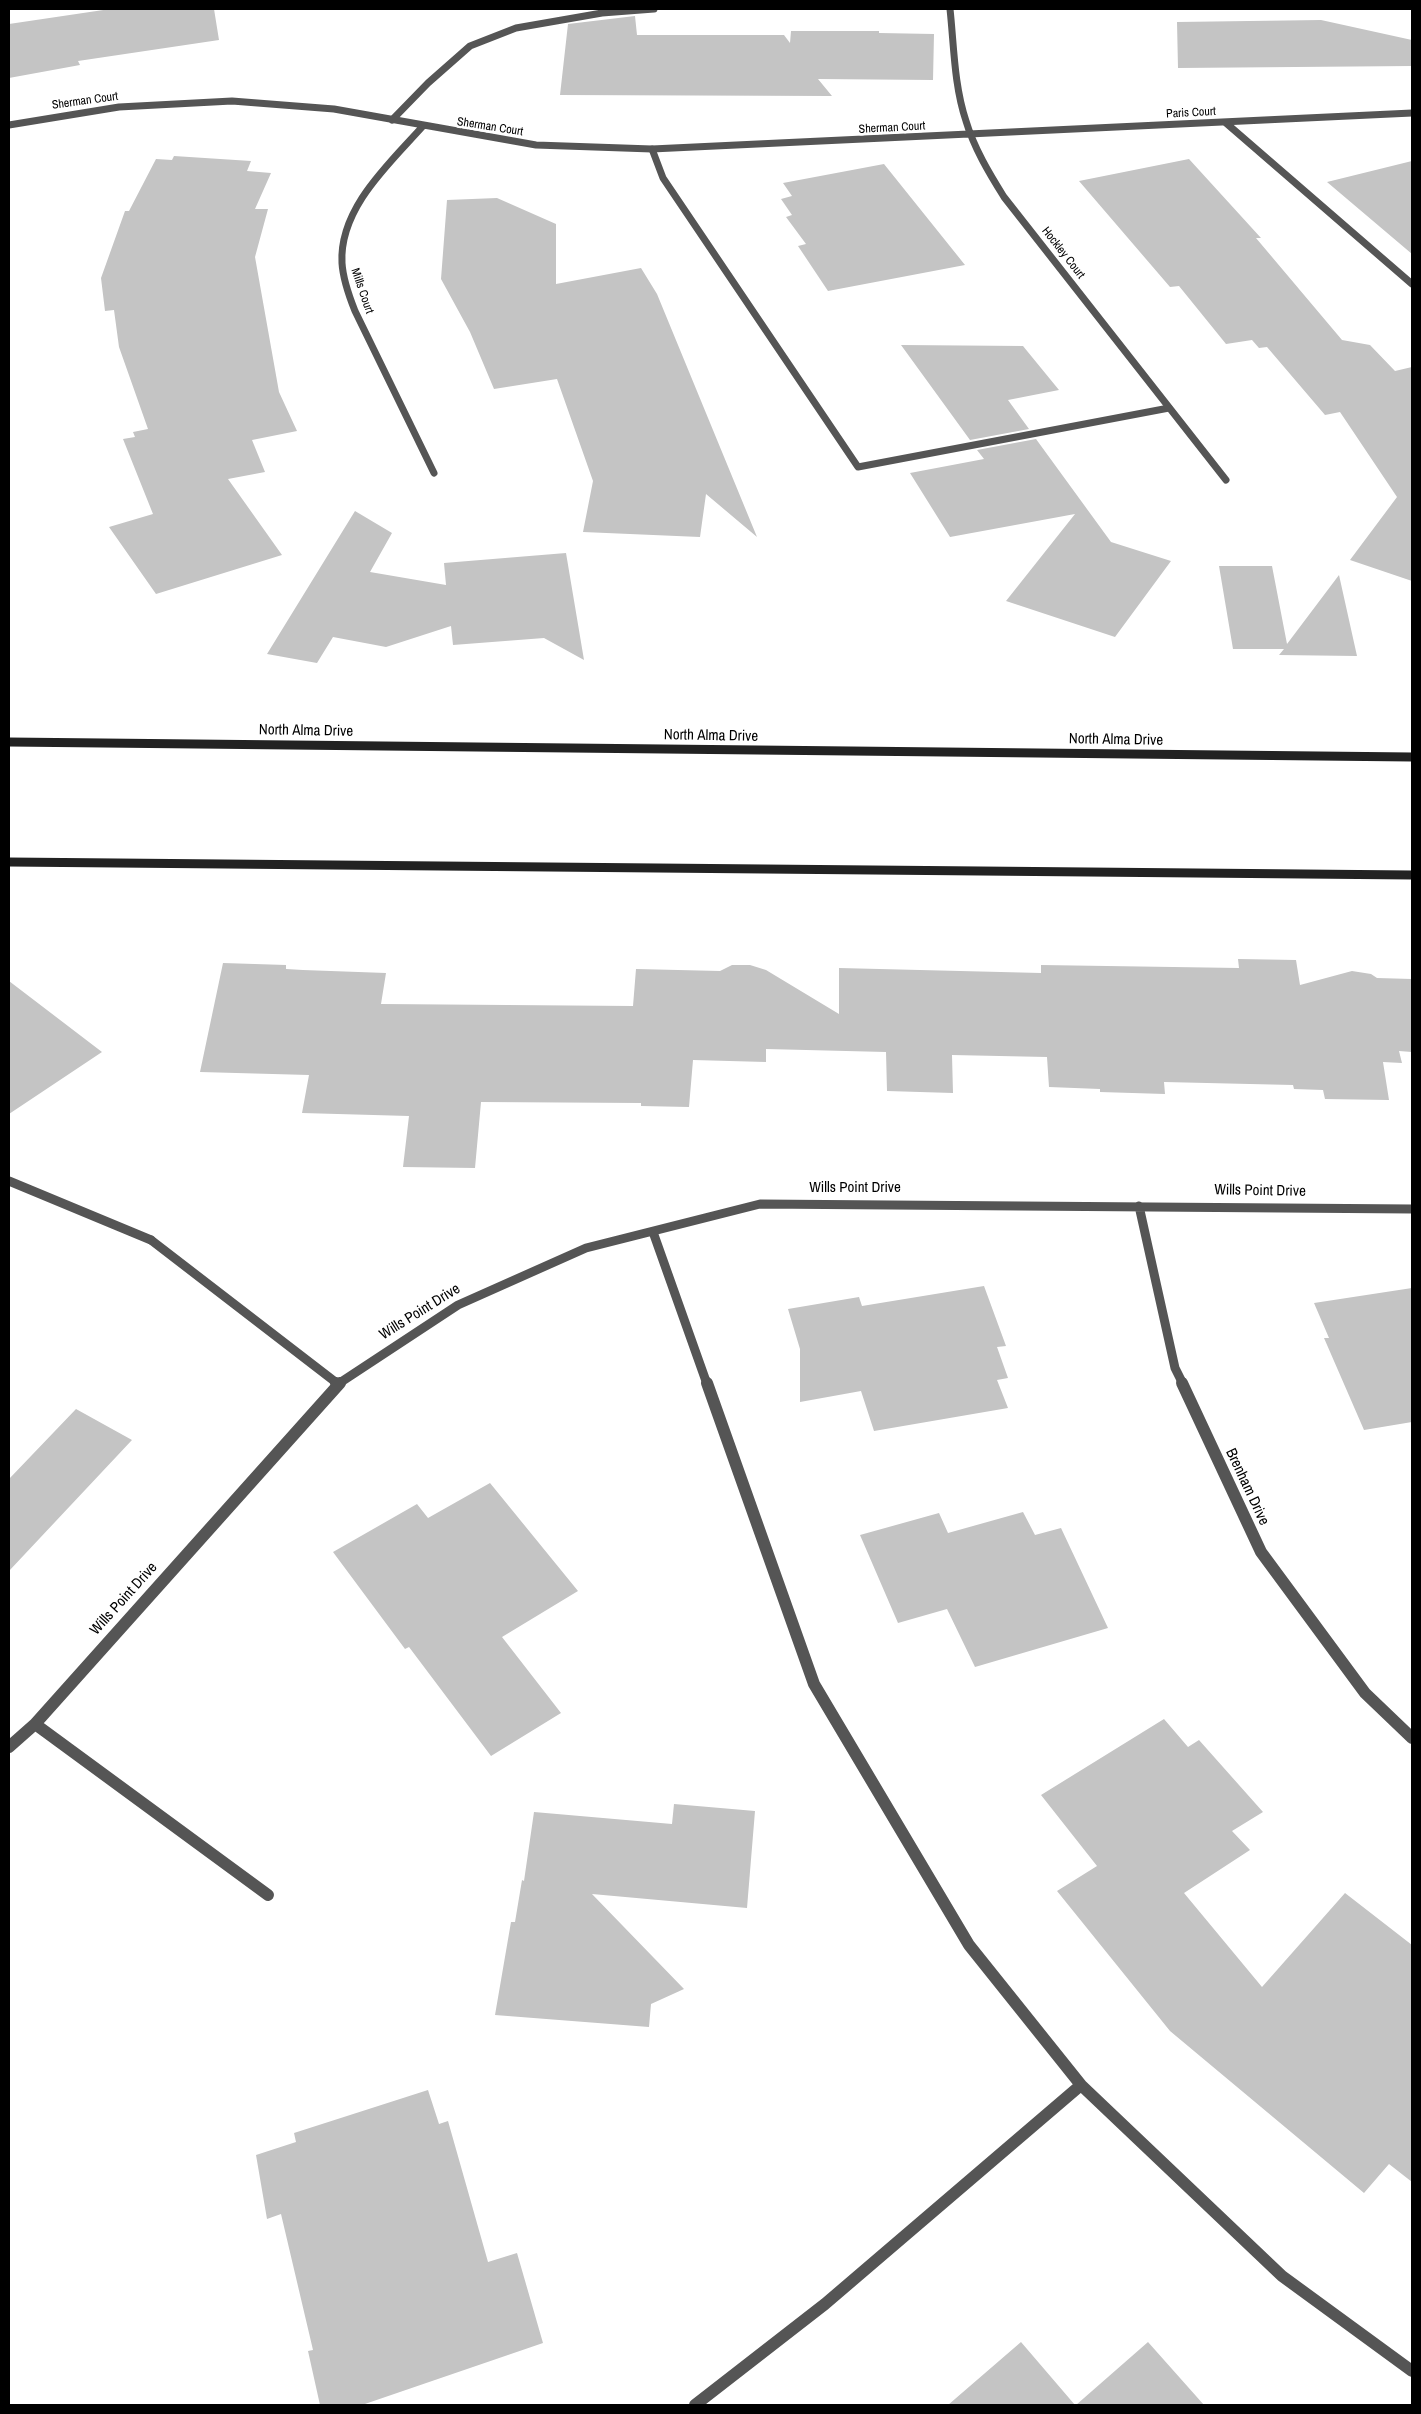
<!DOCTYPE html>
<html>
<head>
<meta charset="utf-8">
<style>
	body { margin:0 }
	#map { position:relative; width:1421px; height:2414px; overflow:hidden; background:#fff; font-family:"Archivo Narrow",sans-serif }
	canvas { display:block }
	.frame { position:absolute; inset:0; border:10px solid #000; pointer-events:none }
</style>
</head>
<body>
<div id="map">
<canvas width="1421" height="2414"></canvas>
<div class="frame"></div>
</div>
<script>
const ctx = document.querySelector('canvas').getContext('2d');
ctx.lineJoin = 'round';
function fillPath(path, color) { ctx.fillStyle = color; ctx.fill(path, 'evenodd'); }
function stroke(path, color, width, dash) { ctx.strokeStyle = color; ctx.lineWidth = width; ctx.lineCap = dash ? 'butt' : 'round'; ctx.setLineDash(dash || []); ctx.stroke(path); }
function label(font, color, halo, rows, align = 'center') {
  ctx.font = font + ' "Archivo Narrow",sans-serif'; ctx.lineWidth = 5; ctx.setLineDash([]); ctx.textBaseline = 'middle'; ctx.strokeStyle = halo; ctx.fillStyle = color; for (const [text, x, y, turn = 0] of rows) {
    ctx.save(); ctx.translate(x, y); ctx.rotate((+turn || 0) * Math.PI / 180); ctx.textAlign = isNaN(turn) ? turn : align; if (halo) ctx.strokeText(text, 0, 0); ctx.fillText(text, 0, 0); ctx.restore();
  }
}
fillPath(new Path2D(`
	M 110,9 L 214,9 L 219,40 L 78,61 L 80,65 L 9,78 L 9,24 Z
	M 635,16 L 637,35 L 784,35 L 790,43 L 791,31 L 879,31 L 879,33 L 934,34 L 933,80 L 818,79 L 832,96 L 560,95 L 568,24 Z
	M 1321,20 L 1412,40 L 1412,66 L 1178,68 L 1177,22 Z
	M 174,156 L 251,161 L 247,171 L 271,173 L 255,209 L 268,209 L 255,257 L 279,392 L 297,431 L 252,440 L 265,472 L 228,479 L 282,555 L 156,594 L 109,527 L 153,514 L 123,439 L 135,437 L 133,432 L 148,429 L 119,347 L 114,310 L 105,311 L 101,278 L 125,211 L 129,211 L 156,159 L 172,160 Z
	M 1189,159 L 1261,238 L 1256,238 L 1342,340 L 1370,345 L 1395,371 L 1412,367 L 1412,581 L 1350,560 L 1397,497 L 1340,412 L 1325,415 L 1267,347 L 1259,348 L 1252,340 L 1226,344 L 1179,286 L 1170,287 L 1079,181 Z
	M 1412,161 L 1412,254 L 1327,182 Z
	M 884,164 L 965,265 L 828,291 L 798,246 L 806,244 L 786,217 L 792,215 L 781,199 L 792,196 L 783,183 Z
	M 497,198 L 556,224 L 556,284 L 641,268 L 657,294 L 757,537 L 706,494 L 700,537 L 583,532 L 593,481 L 557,379 L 494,389 L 470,332 L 441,279 L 447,200 Z
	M 901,345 L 1023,346 L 1059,390 L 1008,400 L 1029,429 L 970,440 Z
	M 1036,439 L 1111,542 L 1171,561 L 1115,637 L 1006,601 L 1075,514 L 950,537 L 910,473 L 984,459 L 977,450 Z
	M 355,511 L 392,533 L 370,572 L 446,585 L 444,563 L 566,553 L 584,660 L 544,638 L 453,645 L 451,626 L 386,647 L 333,637 L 317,663 L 267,654 Z
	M 1219,566 L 1272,566 L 1287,644 L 1339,575 L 1357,656 L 1279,655 L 1284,649 L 1233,649 Z
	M 1238,959 L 1296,960 L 1300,985 L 1352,971 L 1371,974 L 1377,978 L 1412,979 L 1412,1052 L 1399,1051 L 1402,1063 L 1383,1062 L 1389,1100 L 1325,1099 L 1323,1090 L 1294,1089 L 1293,1085 L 1164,1082 L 1165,1094 L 1100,1092 L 1100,1089 L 1049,1087 L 1047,1057 L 952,1055 L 953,1093 L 887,1091 L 886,1052 L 766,1049 L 766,1062 L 693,1060 L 689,1107 L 641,1106 L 641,1103 L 481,1102 L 475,1168 L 403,1167 L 409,1116 L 302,1113 L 309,1075 L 200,1072 L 223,963 L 286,965 L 286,969 L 303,970 L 386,973 L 381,1004 L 633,1006 L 636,969 L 720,971 L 732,965 L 750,965 L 766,970 L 839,1014 L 839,968 L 1041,973 L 1041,965 L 1239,968 Z
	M 9,981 L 102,1052 L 9,1114 Z
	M 984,1286 L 1006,1346 L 997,1347 L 1008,1378 L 997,1380 L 1008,1408 L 874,1431 L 861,1391 L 800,1402 L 800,1349 L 788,1309 L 859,1297 L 862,1306 Z
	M 1412,1288 L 1412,1422 L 1364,1430 L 1324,1338 L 1329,1338 L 1314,1303 Z
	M 76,1409 L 132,1440 L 9,1571 L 9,1479 Z
	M 490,1483 L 578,1591 L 502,1637 L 561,1713 L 491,1756 L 409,1647 L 405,1649 L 333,1552 L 417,1504 L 428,1518 Z
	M 1023,1512 L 1035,1535 L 1061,1528 L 1108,1628 L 975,1667 L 947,1609 L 898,1623 L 860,1535 L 939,1513 L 948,1533 Z
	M 1164,1719 L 1188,1747 L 1199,1740 L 1263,1812 L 1232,1831 L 1250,1850 L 1184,1893 L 1262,1987 L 1345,1893 L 1412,1945 L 1412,2182 L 1389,2164 L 1364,2193 L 1170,2031 L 1057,1891 L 1097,1866 L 1041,1795 Z
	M 674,1804 L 755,1811 L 747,1908 L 592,1894 L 684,1989 L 651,2004 L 649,2027 L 495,2015 L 511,1922 L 515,1922 L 522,1880 L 524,1881 L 534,1812 L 672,1824 Z
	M 428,2090 L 439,2124 L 448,2121 L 488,2262 L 517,2253 L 543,2343 L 362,2405 L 320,2405 L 308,2351 L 313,2350 L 281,2214 L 267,2219 L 256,2155 L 296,2142 L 294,2133 Z
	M 1021,2342 L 1075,2405 L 948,2405 Z
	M 1148,2342 L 1204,2405 L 1076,2405 Z`), '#c4c4c4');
stroke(new Path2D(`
	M 392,120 L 428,83 L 470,46 L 516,28 L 602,13 L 654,9
	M 1226,123 L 1412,284
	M 652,149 L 663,178 L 858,467 L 1169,408`), '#555', 7);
stroke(new Path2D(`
	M 9,1181 L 151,1240
	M 653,1232 L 707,1384`), '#555', 9);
stroke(new Path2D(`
	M 707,1383 L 814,1684 L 969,1945 L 1081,2085 L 1282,2276 L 1412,2371
	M 695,2405 L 825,2304 L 1081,2085`), '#555', 12);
stroke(new Path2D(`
	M 950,9 C 954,46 954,85 966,121 C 974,148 989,173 1004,197 L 1226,480
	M 9,125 L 119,107 L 232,101 L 334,109 L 536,145 L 652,149 L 1412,113
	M 423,126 C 390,163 339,208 342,263 C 343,280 349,296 355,311 L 434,473`), '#555', 7);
stroke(new Path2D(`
	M 1139,1206 L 1175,1368 L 1183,1384
	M 151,1240 L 338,1384
	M 338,1384 L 458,1305 L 586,1248 L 760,1204 L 1412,1209`), '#555', 9);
stroke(new Path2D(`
	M 336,1383 L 338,1384
	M 1182,1383 L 1261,1552 L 1365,1693 L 1412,1738
	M 35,1724 L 268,1895
	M 9,1747 L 35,1724 L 340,1383`), '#555', 12);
stroke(new Path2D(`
	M 9,742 L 1412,757
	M 9,862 L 1412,875`), '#222', 9);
label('12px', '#000', '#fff', [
	["Sherman Court",85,101,-8],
	["Paris Court",1191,113,-3],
	["Sherman Court",490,127,9],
	["Sherman Court",892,128,-3],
	["Hockley Court",1063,253,52],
	["Mills Court",362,291,71]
]);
label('15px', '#000', '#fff', [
	["North Alma Drive",306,731,1],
	["North Alma Drive",711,736,1],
	["North Alma Drive",1116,740,1],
	["Wills Point Drive",855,1188],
	["Wills Point Drive",1260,1191,1],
	["Wills Point Drive",420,1312,-32],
	["Brenham Drive",1247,1487,65],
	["Wills Point Drive",124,1599,-48]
]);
</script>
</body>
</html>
